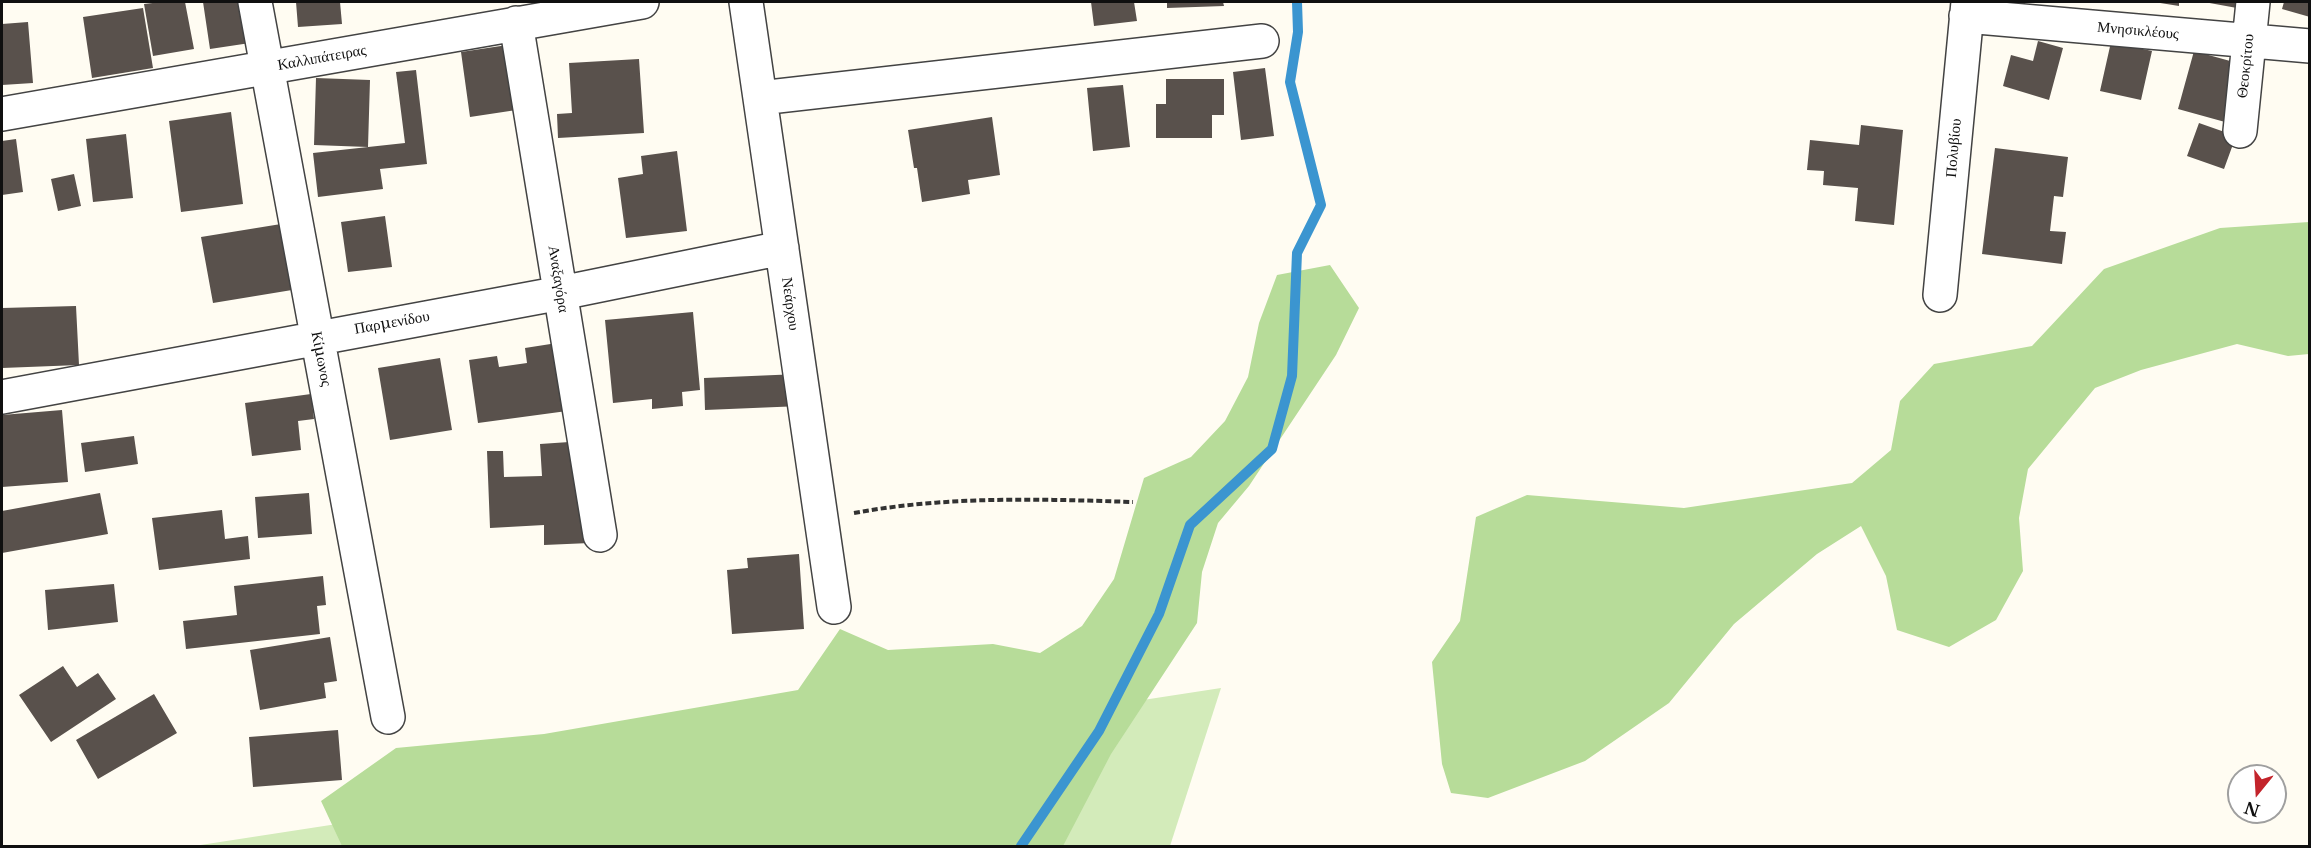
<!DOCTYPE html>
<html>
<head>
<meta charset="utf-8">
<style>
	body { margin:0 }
	#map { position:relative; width:2311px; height:848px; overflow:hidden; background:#fffcf2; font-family:"Libre Baskerville",serif }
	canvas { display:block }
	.frame { position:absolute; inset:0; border:3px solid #101010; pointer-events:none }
	.north { position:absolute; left:2227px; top:764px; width:60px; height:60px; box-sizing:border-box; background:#fff; border:2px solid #9f9f9f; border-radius:50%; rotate:198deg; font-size:16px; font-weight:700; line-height:24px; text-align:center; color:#101010 }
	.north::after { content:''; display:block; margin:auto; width:21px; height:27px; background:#c3242b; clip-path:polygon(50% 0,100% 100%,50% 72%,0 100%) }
</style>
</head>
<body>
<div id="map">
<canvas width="2311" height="848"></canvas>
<div class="frame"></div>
<div class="north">N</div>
</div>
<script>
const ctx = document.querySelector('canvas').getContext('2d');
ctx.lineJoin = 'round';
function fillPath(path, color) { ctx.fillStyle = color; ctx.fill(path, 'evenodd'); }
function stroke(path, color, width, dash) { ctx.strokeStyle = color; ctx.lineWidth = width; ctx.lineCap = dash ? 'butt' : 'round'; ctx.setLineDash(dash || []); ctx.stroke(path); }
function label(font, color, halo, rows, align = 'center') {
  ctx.font = font + ' "Libre Baskerville",serif'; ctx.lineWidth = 6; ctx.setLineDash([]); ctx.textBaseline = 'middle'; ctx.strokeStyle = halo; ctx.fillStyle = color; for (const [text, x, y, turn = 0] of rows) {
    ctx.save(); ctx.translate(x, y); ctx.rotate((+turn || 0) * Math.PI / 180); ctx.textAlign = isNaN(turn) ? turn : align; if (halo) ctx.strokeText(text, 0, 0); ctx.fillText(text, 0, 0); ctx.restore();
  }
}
fillPath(new Path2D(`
	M 1221,688 L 1170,846 L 194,846 Z`), '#d3ebba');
fillPath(new Path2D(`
	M 2309,222 L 2309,354 L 2288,356 L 2237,344 L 2141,370 L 2095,388 L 2028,469 L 2019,518 L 2023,571 L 1996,620 L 1949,647 L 1897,630 L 1886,576 L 1861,526 L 1817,554 L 1734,624 L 1669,703 L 1585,761 L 1488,798 L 1451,793 L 1442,764 L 1432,662 L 1460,621 L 1476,517 L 1527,495 L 1684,508 L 1852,483 L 1891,450 L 1900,401 L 1934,364 L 2032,346 L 2104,269 L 2220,228 Z
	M 1330,265 L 1359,308 L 1336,355 L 1249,486 L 1218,523 L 1202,572 L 1197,623 L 1111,754 L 1063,846 L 342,846 L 321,801 L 396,748 L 544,734 L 798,690 L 840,629 L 888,650 L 993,644 L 1040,653 L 1082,626 L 1114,579 L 1144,478 L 1191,457 L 1225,421 L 1248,377 L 1259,323 L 1277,275 Z`), '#b7dc99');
stroke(new Path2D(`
	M 1021,846 L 1099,731 L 1159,614 L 1190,525 L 1272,449 L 1292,376 L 1297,253 L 1321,205 L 1290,82 L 1298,32 L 1297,2`), '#3b95d0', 10);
fillPath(new Path2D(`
	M 161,2 L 185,2 L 194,49 L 153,56 L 144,4 Z
	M 203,2 L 244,2 L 250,43 L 210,49 Z
	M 296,2 L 340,2 L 342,24 L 298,27 Z
	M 1091,2 L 1134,2 L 1137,21 L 1094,26 Z
	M 1167,2 L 1223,2 L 1224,6 L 1167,8 Z
	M 2154,2 L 2179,2 L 2179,6 Z
	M 2204,2 L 2238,2 L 2237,8 Z
	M 2284,2 L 2310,2 L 2310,17 L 2282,9 Z
	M 143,8 L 153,68 L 92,78 L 83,17 Z
	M 28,22 L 33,83 L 2,85 L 2,24 Z
	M 2038,41 L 2063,48 L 2049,100 L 2003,86 L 2011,55 L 2033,61 Z
	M 2111,42 L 2152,51 L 2141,100 L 2100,91 Z
	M 514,44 L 523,109 L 470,117 L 461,52 Z
	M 2194,51 L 2241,64 L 2225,122 L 2178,109 Z
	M 639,59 L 644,133 L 558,138 L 557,114 L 572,113 L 569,63 Z
	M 1265,68 L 1274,136 L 1241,140 L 1233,72 Z
	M 416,70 L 427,164 L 380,169 L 383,189 L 318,197 L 313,153 L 405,143 L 396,72 Z
	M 316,78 L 370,80 L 368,147 L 314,145 Z
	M 1166,79 L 1224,79 L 1224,115 L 1212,115 L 1212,138 L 1156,138 L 1156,104 L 1166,104 Z
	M 1123,85 L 1130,147 L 1093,151 L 1087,88 Z
	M 231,112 L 243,204 L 181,212 L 169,121 Z
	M 992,117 L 1000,175 L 968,180 L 970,194 L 922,202 L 917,168 L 914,168 L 908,130 Z
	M 2199,123 L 2236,136 L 2224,169 L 2187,156 Z
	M 1861,125 L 1903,130 L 1894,225 L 1855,221 L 1858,188 L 1823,185 L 1824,171 L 1807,170 L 1810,140 L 1859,145 Z
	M 126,134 L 133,198 L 93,202 L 86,139 Z
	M 16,139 L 23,192 L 2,195 L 2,141 Z
	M 1995,148 L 2068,157 L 2063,197 L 2054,196 L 2050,231 L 2066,232 L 2062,264 L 1982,254 Z
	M 677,151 L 687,231 L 626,238 L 618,178 L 643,174 L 641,156 Z
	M 74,174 L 81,206 L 58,211 L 51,179 Z
	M 385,216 L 392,267 L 348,272 L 341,222 Z
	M 281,224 L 292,290 L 213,303 L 201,237 Z
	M 76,306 L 79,365 L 2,368 L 2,308 Z
	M 693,312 L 700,390 L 682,392 L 683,406 L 652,409 L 652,399 L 613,403 L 605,320 Z
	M 557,343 L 567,411 L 478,423 L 469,360 L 497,356 L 499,367 L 527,363 L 525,348 Z
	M 440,358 L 452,430 L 390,440 L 378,368 Z
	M 799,374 L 801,406 L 705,410 L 704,378 Z
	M 311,394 L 314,419 L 298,421 L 301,450 L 252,456 L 245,403 Z
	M 62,410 L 68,482 L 2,487 L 2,415 Z
	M 134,436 L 138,464 L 85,472 L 81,443 Z
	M 584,441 L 590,543 L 544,545 L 544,525 L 490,528 L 487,451 L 503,451 L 504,477 L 542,476 L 540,444 Z
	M 100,493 L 108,534 L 2,553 L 2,511 Z
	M 309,493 L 312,534 L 258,538 L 255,497 Z
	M 222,510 L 225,539 L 248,536 L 250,559 L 159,570 L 152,518 Z
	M 799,554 L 804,629 L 732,634 L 727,570 L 748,568 L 747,558 Z
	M 323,576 L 326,605 L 317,606 L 320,634 L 186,649 L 183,621 L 237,615 L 234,586 Z
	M 114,584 L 118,622 L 48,630 L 45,590 Z
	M 330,637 L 337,681 L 324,683 L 326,698 L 260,710 L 250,650 Z
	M 63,666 L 77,687 L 98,673 L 116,699 L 51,742 L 19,695 Z
	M 154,694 L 177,733 L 98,779 L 76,740 Z
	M 338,730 L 342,780 L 253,787 L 249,737 Z`), '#59514c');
const minor = new Path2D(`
	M 255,2 L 388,717
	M 746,2 L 834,607
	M 1966,16 L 2310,46
	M 516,23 L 600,535
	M 760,98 L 1262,41
	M 2,114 L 642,2
	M 2240,131 L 2253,2
	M 1940,295 L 1968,2
	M 2,397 L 561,293 L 782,248`);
stroke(minor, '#434343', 36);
stroke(new Path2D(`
	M 854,513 C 946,496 1040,499 1133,502`), '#323232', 4, [6, 3]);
stroke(minor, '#fff', 33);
label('15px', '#101010', '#fff', [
	["Μνησικλέους",2138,31,5],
	["Καλλιπάτειρας",322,58,-10],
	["Θεοκρίτου",2246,66,-84],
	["Πολυβίου",1954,148,-85],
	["Αναξαγόρα",558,279,81],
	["Νεάρχου",790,304,82],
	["Παρμενίδου",392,323,-10],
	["Κίμωνος",321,359,79]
]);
</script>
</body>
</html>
